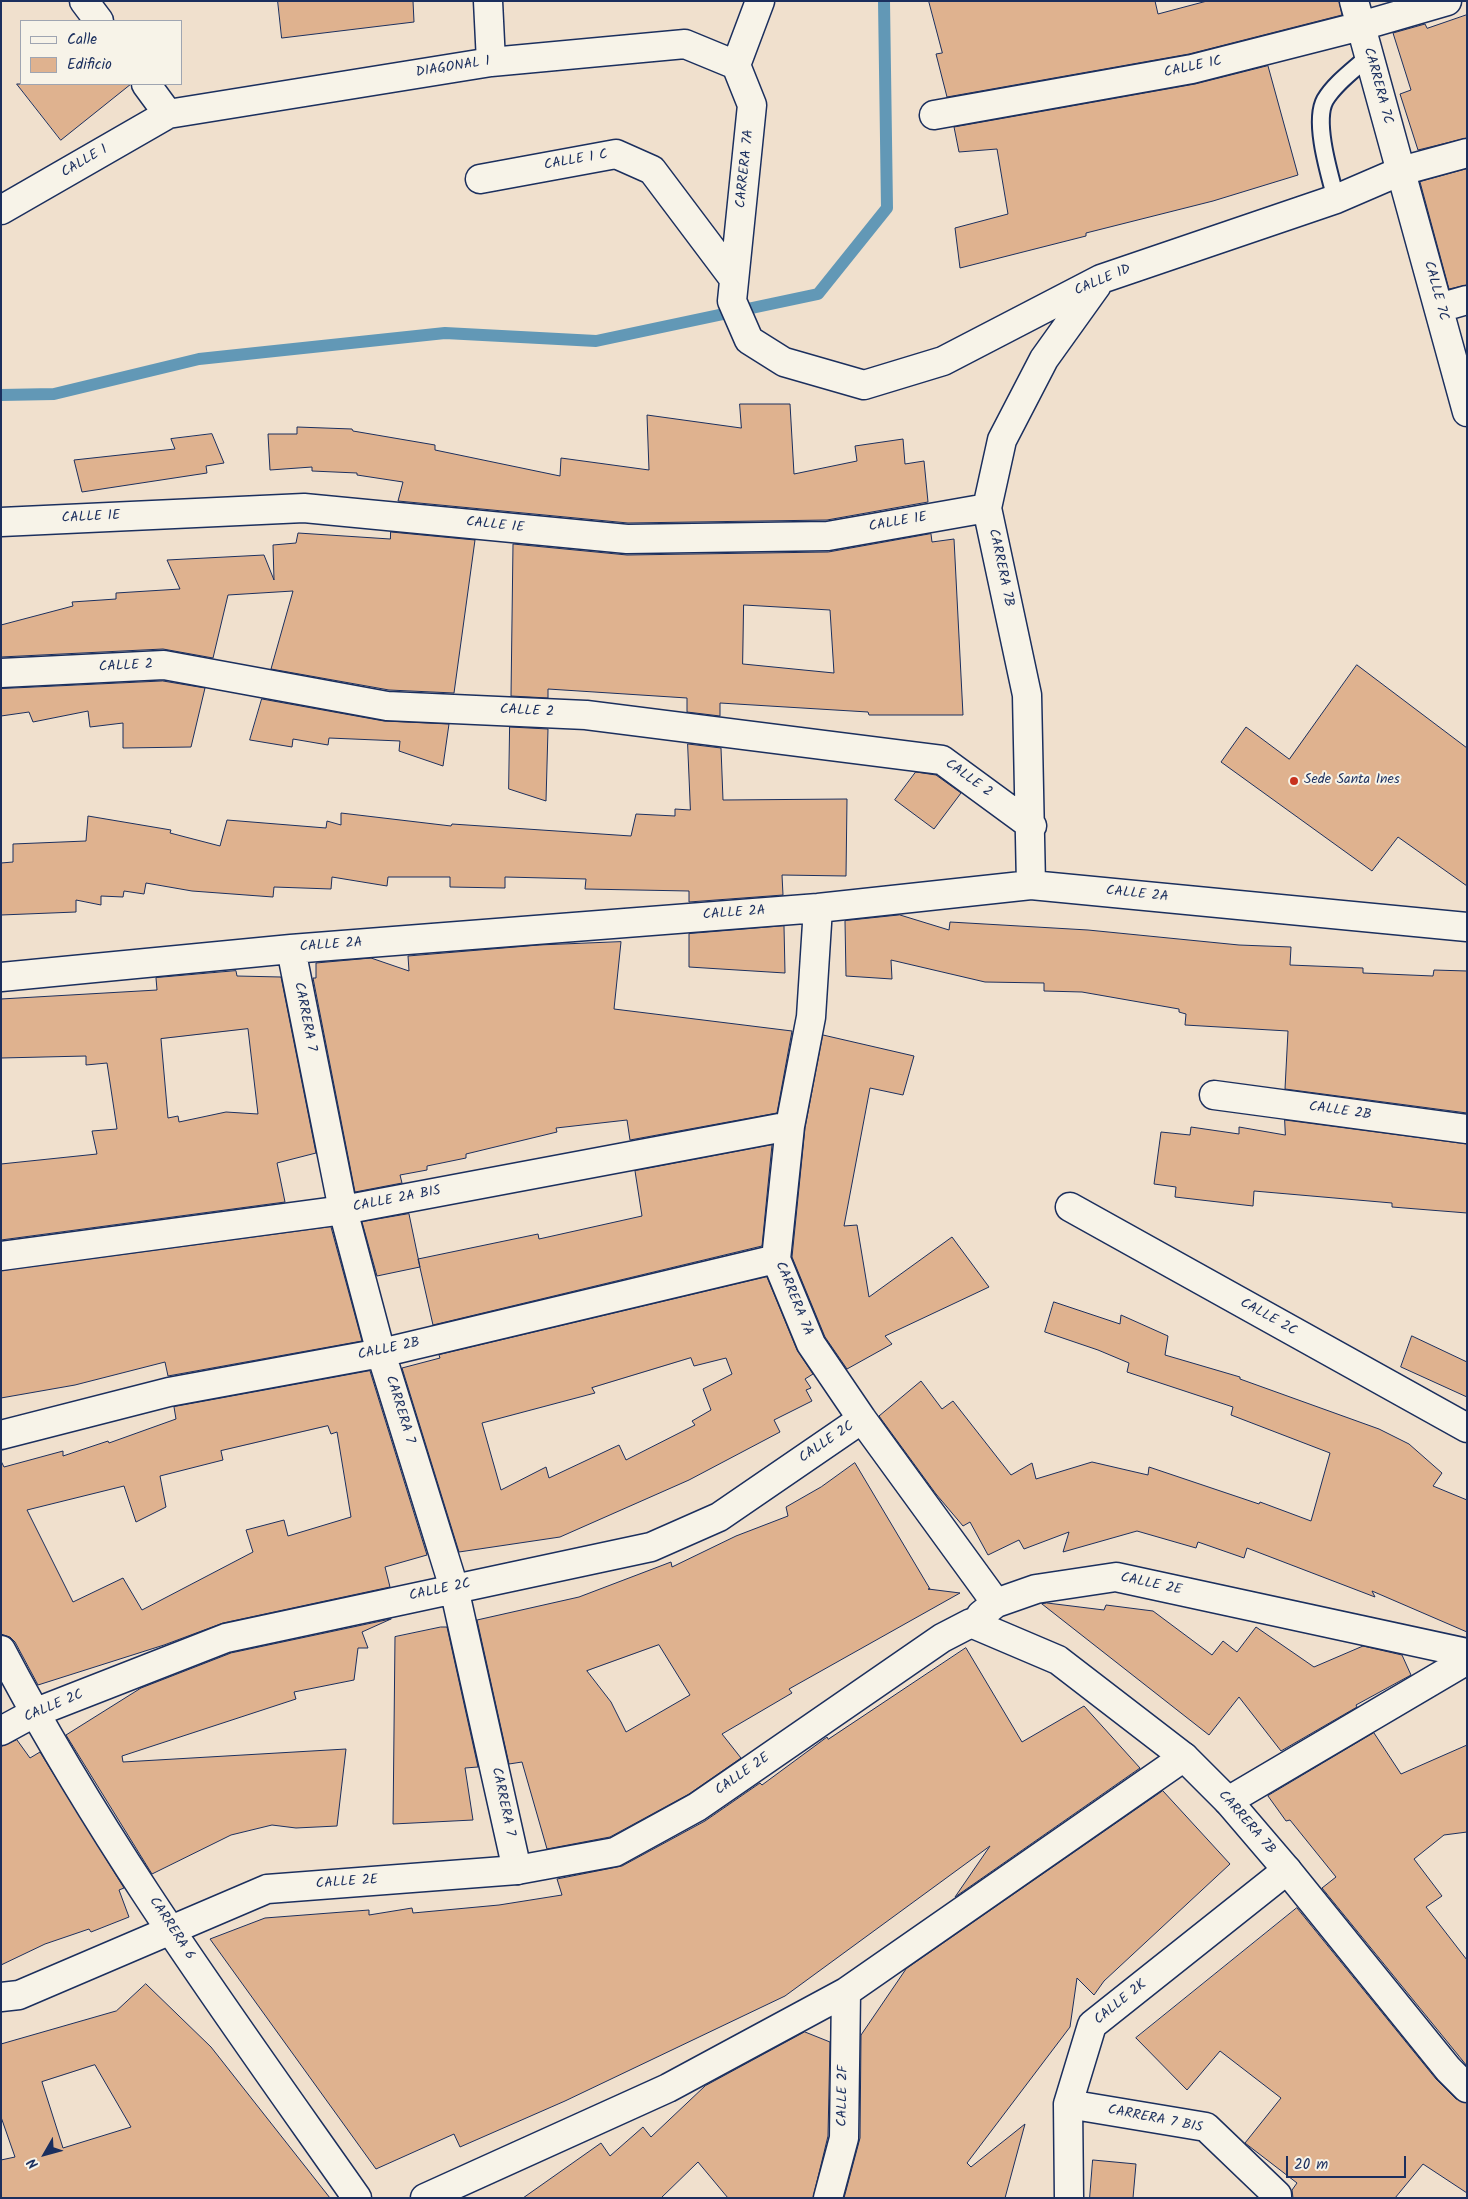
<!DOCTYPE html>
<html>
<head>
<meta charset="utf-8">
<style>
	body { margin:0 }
	#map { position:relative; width:1468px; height:2199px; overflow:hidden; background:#f0e0cd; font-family:Kalam,sans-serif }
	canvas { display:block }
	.frame { position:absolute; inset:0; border:2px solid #1b2f5e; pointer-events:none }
	.legend { position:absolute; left:20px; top:20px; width:162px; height:65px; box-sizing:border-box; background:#f7f3e8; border:1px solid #9fa5b1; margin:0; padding:6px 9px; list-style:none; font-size:15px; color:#1b2f5e }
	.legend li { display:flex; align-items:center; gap:10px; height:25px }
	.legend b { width:25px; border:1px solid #9fa5b1 }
	.north { position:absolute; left:20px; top:2129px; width:50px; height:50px; -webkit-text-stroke:4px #f7f3e8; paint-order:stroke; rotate:232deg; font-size:14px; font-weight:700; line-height:20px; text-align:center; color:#1b2f5e }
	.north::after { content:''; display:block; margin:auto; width:18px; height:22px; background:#1b2f5e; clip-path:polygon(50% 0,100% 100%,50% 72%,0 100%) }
	.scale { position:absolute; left:1286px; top:2156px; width:120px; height:22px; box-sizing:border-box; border:2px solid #1b2f5e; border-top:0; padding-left:6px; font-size:15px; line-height:18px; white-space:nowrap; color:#1b2f5e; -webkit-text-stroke:4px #f7f3e8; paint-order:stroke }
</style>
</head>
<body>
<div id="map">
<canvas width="1468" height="2199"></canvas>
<div class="frame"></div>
<ul class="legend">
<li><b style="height:6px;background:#f7f3e8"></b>Calle</li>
<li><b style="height:14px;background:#dfb28f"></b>Edificio</li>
</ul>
<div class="north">N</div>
<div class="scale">20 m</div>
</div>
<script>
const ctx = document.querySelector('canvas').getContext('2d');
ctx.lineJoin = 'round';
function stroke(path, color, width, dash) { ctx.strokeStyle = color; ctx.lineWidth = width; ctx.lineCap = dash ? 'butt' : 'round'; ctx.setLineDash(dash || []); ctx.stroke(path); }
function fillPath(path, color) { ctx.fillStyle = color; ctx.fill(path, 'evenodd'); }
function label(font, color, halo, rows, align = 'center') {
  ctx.font = font + ' Kalam,sans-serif'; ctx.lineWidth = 4; ctx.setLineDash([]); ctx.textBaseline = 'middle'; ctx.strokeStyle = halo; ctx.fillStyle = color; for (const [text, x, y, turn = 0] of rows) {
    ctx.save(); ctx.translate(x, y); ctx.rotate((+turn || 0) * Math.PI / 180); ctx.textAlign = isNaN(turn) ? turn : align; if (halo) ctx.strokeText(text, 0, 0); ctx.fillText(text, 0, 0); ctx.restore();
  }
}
stroke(new Path2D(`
	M 1,395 L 54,394 L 199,359 L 445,333 L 596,341 L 818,294 L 887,208 L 884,1`), '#6298b6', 12);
const building = new Path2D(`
	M 278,1 L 413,1 L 414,22 L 282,38 Z
	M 929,1 L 1155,1 L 1158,14 L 1207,1 L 1339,1 L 1342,15 L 1189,54 L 947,97 L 936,54 L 942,53 Z
	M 1467,15 L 1467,138 L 1418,150 L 1400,94 L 1411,90 L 1393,33 L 1425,24 L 1427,28 Z
	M 1268,66 L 1298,175 L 1213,201 L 1086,233 L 1086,236 L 960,268 L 955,228 L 1008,214 L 997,149 L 959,152 L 954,127 L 1195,84 Z
	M 17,84 L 131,84 L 61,140 Z
	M 1467,169 L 1467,285 L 1449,289 L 1420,182 Z
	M 740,404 L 790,404 L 794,474 L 857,461 L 855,446 L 903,439 L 905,464 L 924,461 L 928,502 L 827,520 L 628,523 L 398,501 L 403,482 L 357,475 L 357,473 L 312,471 L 312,467 L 270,470 L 268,434 L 297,434 L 297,427 L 352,429 L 353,431 L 435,445 L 435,450 L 560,476 L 561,458 L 649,470 L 647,415 L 741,428 Z
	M 212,434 L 224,463 L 206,466 L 207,473 L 82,492 L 74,460 L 175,449 L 171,439 Z
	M 391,532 L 475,540 L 454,693 L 389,690 L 271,669 L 293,591 L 228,595 L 213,658 L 163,649 L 1,657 L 1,625 L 73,606 L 72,602 L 116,599 L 116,593 L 180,589 L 167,560 L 264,555 L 274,580 L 273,545 L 296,543 L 298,533 L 390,539 Z
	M 931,534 L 932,542 L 954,539 L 963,715 L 869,715 L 868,712 L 720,703 L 720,716 L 687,712 L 687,698 L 548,689 L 548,698 L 511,696 L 513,544 L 627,555 L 828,552 ZM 744,605 L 830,610 L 834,673 L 743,664 Z
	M 1357,665 L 1467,748 L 1467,886 L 1398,837 L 1372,871 L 1221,762 L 1246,727 L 1289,759 Z
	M 163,681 L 205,688 L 191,747 L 123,748 L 123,723 L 90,727 L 88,711 L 33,722 L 29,712 L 1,716 L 1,689 Z
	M 262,699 L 384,721 L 449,724 L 443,766 L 399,751 L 400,741 L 329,738 L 328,745 L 293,739 L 292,747 L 250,740 Z
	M 510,727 L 548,729 L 546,801 L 509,789 Z
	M 688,744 L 721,748 L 723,800 L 847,799 L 846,876 L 782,875 L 783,895 L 689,902 L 689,891 L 585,889 L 586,879 L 505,877 L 505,888 L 450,887 L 450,877 L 388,877 L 387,886 L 332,877 L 331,889 L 274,887 L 273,897 L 192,891 L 146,883 L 144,894 L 124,891 L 123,897 L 101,896 L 101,905 L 76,900 L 76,912 L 1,915 L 1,863 L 13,862 L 13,844 L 86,841 L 88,816 L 171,830 L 170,833 L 220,846 L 227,820 L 326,828 L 327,821 L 341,825 L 341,813 L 451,826 L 452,824 L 631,836 L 636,814 L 675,816 L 675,809 L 690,810 Z
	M 916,772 L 936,775 L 961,793 L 934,829 L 895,800 Z
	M 900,915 L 949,930 L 950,922 L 1088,930 L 1239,945 L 1291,947 L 1290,965 L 1363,968 L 1363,973 L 1433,976 L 1434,970 L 1467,971 L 1467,1113 L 1285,1089 L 1288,1031 L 1185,1025 L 1186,1014 L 1179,1012 L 1179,1009 L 1082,992 L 1044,991 L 1044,983 L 985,982 L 891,960 L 892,979 L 846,976 L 845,921 Z
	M 784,926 L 785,973 L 689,967 L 689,934 Z
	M 621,942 L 614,1009 L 792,1031 L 777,1113 L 630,1140 L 627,1120 L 556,1128 L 557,1132 L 466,1154 L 466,1158 L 427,1166 L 427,1170 L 400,1175 L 402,1183 L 355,1192 L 313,978 L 316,978 L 316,963 L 371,958 L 409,971 L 408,956 L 539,945 Z
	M 236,971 L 237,976 L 281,977 L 316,1153 L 277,1163 L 285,1202 L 1,1240 L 1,1164 L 97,1154 L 92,1131 L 117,1129 L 107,1063 L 86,1065 L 86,1056 L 1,1058 L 1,999 L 157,990 L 156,978 ZM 248,1029 L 258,1114 L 226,1112 L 179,1122 L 178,1116 L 168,1118 L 161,1039 Z
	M 823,1035 L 914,1056 L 903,1095 L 870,1088 L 844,1226 L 857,1225 L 869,1297 L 952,1237 L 989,1287 L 885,1336 L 892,1344 L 847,1369 L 825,1337 L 792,1257 L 805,1128 Z
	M 1285,1120 L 1467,1144 L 1467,1213 L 1392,1207 L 1392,1203 L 1254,1191 L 1253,1206 L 1175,1197 L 1176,1187 L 1154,1184 L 1161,1132 L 1190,1135 L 1191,1127 L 1239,1134 L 1239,1127 L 1285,1135 Z
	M 772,1145 L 762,1246 L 433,1325 L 418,1259 L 538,1234 L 539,1239 L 642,1216 L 635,1171 Z
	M 409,1214 L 420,1267 L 377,1276 L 362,1222 Z
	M 331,1227 L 362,1341 L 168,1376 L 165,1362 L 75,1385 L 1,1398 L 1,1271 Z
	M 767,1277 L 797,1350 L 813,1374 L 805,1379 L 811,1388 L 806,1390 L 812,1401 L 774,1420 L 780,1432 L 689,1480 L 560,1537 L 459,1552 L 402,1368 L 440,1358 L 439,1355 ZM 691,1358 L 694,1366 L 726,1358 L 732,1374 L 703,1389 L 711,1410 L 692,1421 L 695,1425 L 626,1460 L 619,1445 L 549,1478 L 546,1467 L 501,1490 L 482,1423 L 595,1393 L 592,1388 Z
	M 1054,1302 L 1120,1324 L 1121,1315 L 1168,1336 L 1165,1355 L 1240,1377 L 1240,1379 L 1379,1429 L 1409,1444 L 1442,1473 L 1433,1486 L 1467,1500 L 1467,1632 L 1372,1591 L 1375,1597 L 1247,1548 L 1244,1558 L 1198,1542 L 1196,1548 L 1137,1531 L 1063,1552 L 1069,1532 L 1024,1549 L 1019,1540 L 988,1555 L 970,1522 L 963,1526 L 936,1494 L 879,1416 L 921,1381 L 942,1409 L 953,1401 L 1011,1475 L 1032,1463 L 1036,1479 L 1092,1462 L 1148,1475 L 1149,1467 L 1259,1504 L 1260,1502 L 1311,1521 L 1330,1453 L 1231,1415 L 1233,1407 L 1127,1372 L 1129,1363 L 1098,1350 L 1045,1332 Z
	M 1412,1336 L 1467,1362 L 1467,1397 L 1401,1367 Z
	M 370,1371 L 427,1555 L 385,1567 L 390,1587 L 223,1623 L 164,1645 L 38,1685 L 15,1642 L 10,1637 L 1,1634 L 1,1461 L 4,1467 L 63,1451 L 63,1456 L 108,1441 L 109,1443 L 176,1419 L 174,1407 ZM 328,1426 L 331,1434 L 337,1432 L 351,1517 L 288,1536 L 284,1520 L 246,1530 L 253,1552 L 142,1610 L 123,1578 L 73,1602 L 27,1510 L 124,1486 L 136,1522 L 166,1507 L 160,1476 L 223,1460 L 221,1451 Z
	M 855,1463 L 930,1589 L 928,1589 L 960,1593 L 789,1689 L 792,1693 L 722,1734 L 741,1758 L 689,1794 L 610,1837 L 547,1849 L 522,1762 L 509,1764 L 477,1620 L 579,1597 L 671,1562 L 672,1567 L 736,1536 L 788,1516 L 786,1507 L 821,1487 ZM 659,1645 L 690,1695 L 626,1732 L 611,1702 L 587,1671 Z
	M 1047,1603 L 1104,1610 L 1106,1605 L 1153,1611 L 1212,1655 L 1223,1641 L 1237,1652 L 1256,1627 L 1314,1667 L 1363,1646 L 1402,1655 L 1411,1675 L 1356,1705 L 1357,1707 L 1281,1751 L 1239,1697 L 1209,1735 L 1042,1604 Z
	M 391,1619 L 362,1632 L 368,1648 L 358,1648 L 354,1680 L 294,1692 L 296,1699 L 122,1756 L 123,1762 L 346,1749 L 337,1826 L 296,1828 L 272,1825 L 231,1835 L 152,1874 L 66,1735 L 141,1688 L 231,1653 Z
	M 441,1627 L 447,1627 L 478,1767 L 465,1768 L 473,1820 L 393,1824 L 395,1637 Z
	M 966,1648 L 1022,1742 L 1084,1706 L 1140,1768 L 955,1897 L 990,1846 L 785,1996 L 565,2101 L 460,2147 L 454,2134 L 376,2169 L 210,1939 L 265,1918 L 369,1910 L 369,1915 L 412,1908 L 413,1913 L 499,1905 L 562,1895 L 557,1879 L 622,1866 L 705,1821 L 760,1783 L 762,1785 L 827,1737 L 828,1739 Z
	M 1374,1733 L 1401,1774 L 1467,1745 L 1467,1832 L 1444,1835 L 1414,1859 L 1442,1896 L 1426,1907 L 1467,1960 L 1467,2066 L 1322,1888 L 1336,1877 L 1290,1820 L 1286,1821 L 1268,1796 Z
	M 17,1740 L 30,1758 L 40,1752 L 124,1888 L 119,1890 L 129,1917 L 91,1932 L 89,1929 L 45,1944 L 1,1965 L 1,1747 Z
	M 1163,1791 L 1230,1864 L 1104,1981 L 1094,1995 L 1077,1978 L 1070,2027 L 967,2163 L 971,2167 L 1025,2124 L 1005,2198 L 844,2198 L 860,2138 L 861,2035 L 906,1969 Z
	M 1297,1908 L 1436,2079 L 1456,2099 L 1467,2103 L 1467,2193 L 1423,2164 L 1395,2198 L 1293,2198 L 1292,2190 L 1297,2183 L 1245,2143 L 1281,2098 L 1220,2051 L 1187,2090 L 1136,2038 Z
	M 146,1984 L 211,2047 L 330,2198 L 1,2198 L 1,2160 L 15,2157 L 1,2117 L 1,2044 L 116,2011 ZM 95,2065 L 131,2127 L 63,2148 L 42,2082 Z
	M 805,2032 L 830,2042 L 828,2136 L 813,2198 L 728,2198 L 698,2162 L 661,2198 L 523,2198 L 601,2143 L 610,2156 L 643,2127 L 651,2137 L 705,2086 Z
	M 1093,2160 L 1136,2164 L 1133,2198 L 1090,2198 Z`);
fillPath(building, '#dfb28f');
stroke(building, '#1b2f5e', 1);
const service = new Path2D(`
	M 1336,199 C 1330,176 1313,122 1325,100 C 1335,83 1355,69 1369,56`);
const minor = new Path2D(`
	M 84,1 L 99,21
	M 488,1 L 491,62
	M 760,1 L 736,65 L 752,105 L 732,301 L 749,340 L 784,362 L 864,385 L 943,361 L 1101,279 L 1336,199 L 1401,171 L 1467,153
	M 1354,1 L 1467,412
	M 146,84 L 168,114
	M 934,115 L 1192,69 L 1361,26 L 1447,1
	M 480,179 L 616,154 L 652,170 L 734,279
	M 1,210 L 168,114 L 491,62 L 685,44 L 736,65
	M 1439,308 L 1467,300
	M 1,522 L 304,508 L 627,539 L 828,536 L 987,508
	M 1,673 L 164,665 L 387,706 L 586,715 L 942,760 L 1032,826
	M 1031,885 L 1027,695 L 987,508 L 1002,440 L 1044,359 L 1097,285
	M 818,908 L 811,1017 L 790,1126 L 776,1259 L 811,1344 L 862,1419 L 996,1603
	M 291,949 L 343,1210 L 381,1353 L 454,1588 L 517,1870
	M 1,977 L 291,949 L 818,908 L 1031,885 L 1467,927
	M 1214,1095 L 1467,1129
	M 1070,1207 L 1467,1428
	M 1,1256 L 343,1210 L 790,1126
	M 1,1435 L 169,1392 L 381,1353 L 776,1259
	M 981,1615 L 996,1603 L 1036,1589 L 1116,1577 L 1467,1653
	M 1,1650 C 102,1843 232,2020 357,2198
	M 1,1731 L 34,1713 L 226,1638 L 651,1547 L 719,1517 L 862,1419
	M 1228,1801 L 1467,1660
	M 1068,2104 L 1206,2127 L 1277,2195 L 1277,2198
	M 425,2198 L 668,2088 L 846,1992 L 1184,1757
	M 828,2198 L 844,2138 L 846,1992
	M 1069,2198 L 1068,2104 L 1092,2025 L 1287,1870`);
const tertiary = new Path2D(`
	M 1,1997 L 19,1995 L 267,1889 L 517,1870 L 615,1852 L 697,1807 L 942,1638 L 971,1623 L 1058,1660 L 1184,1757 L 1228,1801 L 1287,1870 L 1448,2069 L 1467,2088`);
stroke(service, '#1b2f5e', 20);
stroke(minor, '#1b2f5e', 31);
stroke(tertiary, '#1b2f5e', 31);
stroke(service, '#f7f3e8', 16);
stroke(minor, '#f7f3e8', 28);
stroke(tertiary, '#f7f3e8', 28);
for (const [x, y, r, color] of [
	[1294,781,5,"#c8321e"]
]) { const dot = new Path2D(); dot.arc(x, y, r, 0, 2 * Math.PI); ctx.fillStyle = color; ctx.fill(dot); stroke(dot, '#f7f3e8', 2); }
label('14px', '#1b2f5e', '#f7f3e8', [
	["DIAGONAL 1",453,68,-9],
	["CALLE 1C",1193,68,-12],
	["CARRERA 7C",1377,86,75],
	["CALLE 1 C",576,161,-10],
	["CALLE 1",85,162,-30],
	["CARRERA 7A",746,169,-84],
	["CALLE 1D",1103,281,-23],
	["CALLE 7C",1435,291,75],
	["CALLE 1E",91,518,-3],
	["CALLE 1E",898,523,-10],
	["CALLE 1E",495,526,6],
	["CARRERA 7B",1000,568,78],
	["CALLE 2",126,667,-3],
	["CALLE 2",527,712,3],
	["CALLE 2",968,779,36],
	["CALLE 2A",1137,895,6],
	["CALLE 2A",734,914,-4],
	["CALLE 2A",331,946,-4],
	["CARRERA 7",304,1017,79],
	["CALLE 2B",1340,1112,8],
	["CALLE 2A BIS",397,1200,-11],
	["CARRERA 7A",793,1299,68],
	["CALLE 2C",1268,1318,29],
	["CALLE 2B",389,1350,-12],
	["CARRERA 7",399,1410,73],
	["CALLE 2C",827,1443,-34],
	["CALLE 2E",1151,1585,12],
	["CALLE 2C",440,1591,-12],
	["CALLE 2C",54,1707,-23],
	["CALLE 2E",743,1775,-35],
	["CARRERA 7",502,1802,78],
	["CARRERA 7B",1246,1823,49],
	["CALLE 2E",347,1883,-4],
	["CARRERA 6",171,1929,57],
	["CALLE 2K",1121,2003,-39],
	["CALLE 2F",844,2096,-89],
	["CARRERA 7 BIS",1155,2120,11]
]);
label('14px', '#1b2f5e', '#f7f3e8', [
	["Sede Santa Ines",1304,781]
], 'left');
</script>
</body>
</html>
